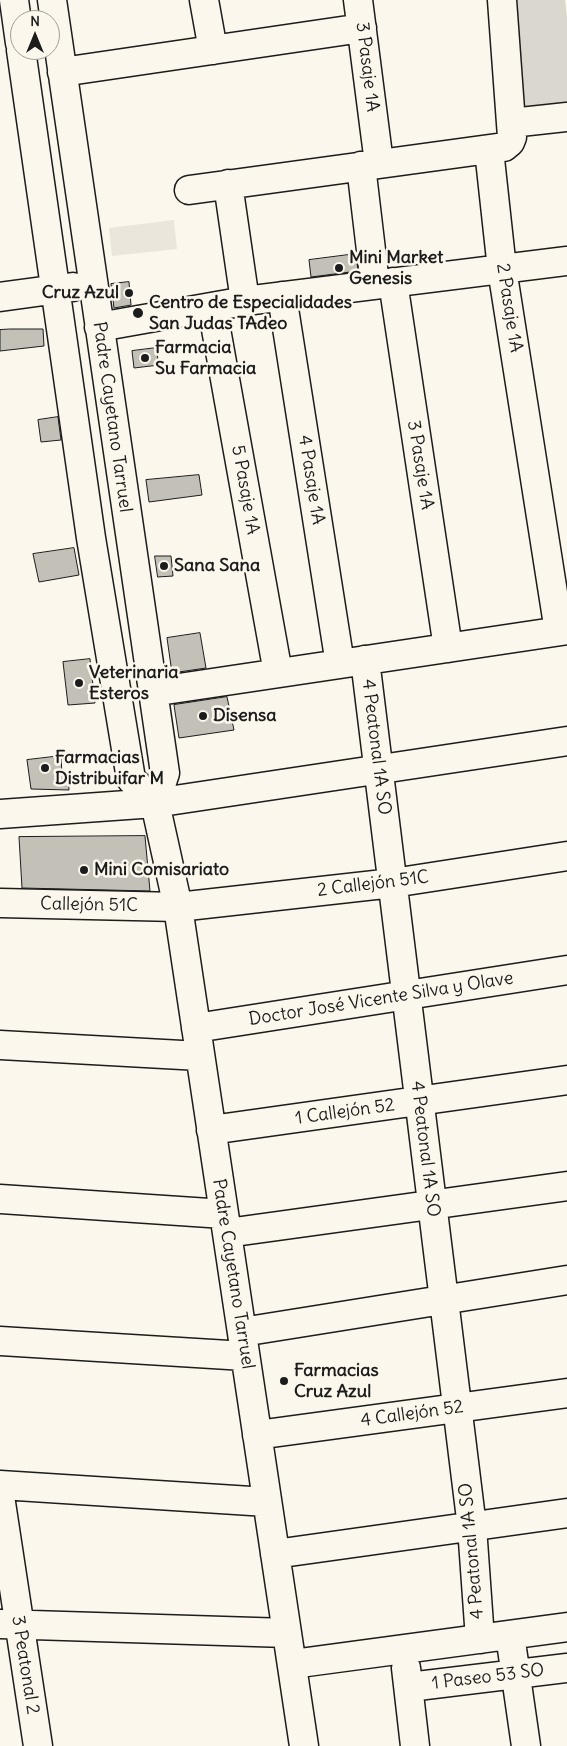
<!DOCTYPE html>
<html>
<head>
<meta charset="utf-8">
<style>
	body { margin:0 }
	#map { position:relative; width:567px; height:1746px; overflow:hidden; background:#fbf7ec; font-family:Delius,sans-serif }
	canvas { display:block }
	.north { position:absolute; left:10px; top:10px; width:50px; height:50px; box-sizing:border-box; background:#fbf7ec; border:1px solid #a29f99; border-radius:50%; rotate:0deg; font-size:14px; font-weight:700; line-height:20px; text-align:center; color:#1c1c1c }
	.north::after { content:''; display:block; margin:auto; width:18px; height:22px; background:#1c1c1c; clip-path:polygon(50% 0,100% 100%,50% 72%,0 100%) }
</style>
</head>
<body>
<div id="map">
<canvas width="567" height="1746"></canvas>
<div class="north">N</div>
</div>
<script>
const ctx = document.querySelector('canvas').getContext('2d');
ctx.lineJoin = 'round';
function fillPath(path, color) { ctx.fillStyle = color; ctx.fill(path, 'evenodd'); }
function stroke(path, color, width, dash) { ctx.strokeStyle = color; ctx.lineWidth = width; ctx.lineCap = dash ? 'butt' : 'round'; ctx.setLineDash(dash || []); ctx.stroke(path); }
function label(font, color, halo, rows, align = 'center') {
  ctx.font = font + ' Delius,sans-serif'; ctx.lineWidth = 5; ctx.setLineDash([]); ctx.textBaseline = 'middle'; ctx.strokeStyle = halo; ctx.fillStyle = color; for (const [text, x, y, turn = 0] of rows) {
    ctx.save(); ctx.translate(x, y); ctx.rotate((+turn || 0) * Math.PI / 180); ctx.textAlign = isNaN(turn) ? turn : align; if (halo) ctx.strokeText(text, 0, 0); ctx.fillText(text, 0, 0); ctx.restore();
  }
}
fillPath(new Path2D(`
	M 174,220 L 177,249 L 112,256 L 109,228 Z`), '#eae6dc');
fillPath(new Path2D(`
	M 512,0 L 565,0 L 567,17 L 567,103 L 520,107 Z`), '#dad7ce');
const building = new Path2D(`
	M 356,254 L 358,271 L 311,277 L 309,260 Z
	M 129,282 L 131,305 L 114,308 L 111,284 Z
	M 10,329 L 43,329 L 44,346 L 0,351 L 0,330 Z
	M 156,348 L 159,365 L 134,368 L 132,351 Z
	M 58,417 L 61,440 L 41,442 L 38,420 Z
	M 199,475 L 202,495 L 149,502 L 146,480 Z
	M 74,548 L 79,575 L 39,582 L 33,554 Z
	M 155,556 L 171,556 L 173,576 L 158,577 Z
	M 200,633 L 206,668 L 172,673 L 167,638 Z
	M 90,659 L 95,703 L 68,705 L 63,662 Z
	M 227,697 L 234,730 L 179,738 L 174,705 Z
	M 61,756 L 62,775 L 68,776 L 69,790 L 31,789 L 27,760 Z
	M 145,836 L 150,891 L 22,888 L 19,837 Z`);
fillPath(building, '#c3c0b8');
stroke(building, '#1c1c1c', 1);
const minor = new Path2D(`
	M 14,0 L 20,43
	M 52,0 L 165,773 L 155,803 L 178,907 L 304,1746
	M 204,0 L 213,50
	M 358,0 L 379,163
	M 21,50 L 91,538 L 131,779 L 155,803
	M 62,72 L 362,28
	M 511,123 L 567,117
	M 489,150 L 502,269 L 559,631
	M 361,166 L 375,284
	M 228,184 L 245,301
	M 189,190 L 504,147 L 510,142 L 512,137 L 502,0
	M 393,282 L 448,648
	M 282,296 L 340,664
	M 0,297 L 73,287
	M 212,307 L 278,673
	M 99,327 L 245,301 L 567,261
	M 365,660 L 472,1527 L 480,1639
	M 152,692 L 567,630
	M 0,814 L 155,803 L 567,741
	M 0,903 L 178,907 L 393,883 L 567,856
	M 196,1028 L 567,970
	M 0,1045 L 200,1056
	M 211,1130 L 567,1080
	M 0,1199 L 224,1214
	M 227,1233 L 567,1186
	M 242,1332 L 567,1280
	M 0,1341 L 245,1356
	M 257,1435 L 567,1393
	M 0,1485 L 267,1502
	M 0,1496 L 38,1746
	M 275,1554 L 567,1513
	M 0,1624 L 287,1633
	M 510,1635 L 526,1746
	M 292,1664 L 567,1627
	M 406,1668 L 415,1746
	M 409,1687 L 567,1668`);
stroke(minor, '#1c1c1c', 31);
stroke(minor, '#fbf7ec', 28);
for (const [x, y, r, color] of [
	[339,268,5,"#1c1c1c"],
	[129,293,5,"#1c1c1c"],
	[138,313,6,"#1c1c1c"],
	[145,358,5,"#1c1c1c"],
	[164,566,5,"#1c1c1c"],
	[79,683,5,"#1c1c1c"],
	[203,716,5,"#1c1c1c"],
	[45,768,5,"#1c1c1c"],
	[84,870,5,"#1c1c1c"],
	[284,1381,5,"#1c1c1c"]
]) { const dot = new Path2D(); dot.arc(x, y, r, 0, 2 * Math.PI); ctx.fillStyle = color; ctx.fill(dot); stroke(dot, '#fbf7ec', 2); }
label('18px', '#1c1c1c', '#fbf7ec', [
	["3 Pasaje 1A",367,67,83],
	["2 Pasaje 1A",509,308,81],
	["Padre Cayetano Tarruel",112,417,82],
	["3 Pasaje 1A",420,465,81],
	["4 Pasaje 1A",311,480,81],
	["5 Pasaje 1A",245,490,80],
	["4 Peatonal 1A SO",376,747,83],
	["2 Callejón 51C",373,884,-7],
	["Callejón 51C",89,905,1],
	["Doctor José Vicente Silva y Olave",381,999,-9],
	["1 Callejón 52",345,1112,-8],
	["4 Peatonal 1A SO",425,1149,83],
	["Padre Cayetano Tarruel",233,1274,81],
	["4 Callejón 52",412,1414,-8],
	["4 Peatonal 1A SO",472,1551,-95],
	["3 Peatonal 2",25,1665,81],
	["1 Paseo 53 SO",488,1677,-7]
]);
label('bold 18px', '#1c1c1c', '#fbf7ec', [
	["Mini Market",349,258],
	["Genesis",349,279],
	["Cruz Azul",119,293,"right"],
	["Centro de Especialidades",149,303],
	["San Judas TAdeo",149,324],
	["Farmacia",155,348],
	["Su Farmacia",155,369],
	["Sana Sana",174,566],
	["Veterinaria",89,673],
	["Esteros",89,694],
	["Disensa",213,716],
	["Farmacias",55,758],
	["Distribuifar M",55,779],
	["Mini Comisariato",94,870],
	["Farmacias",294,1371],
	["Cruz Azul",294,1392]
], 'left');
</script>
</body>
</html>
